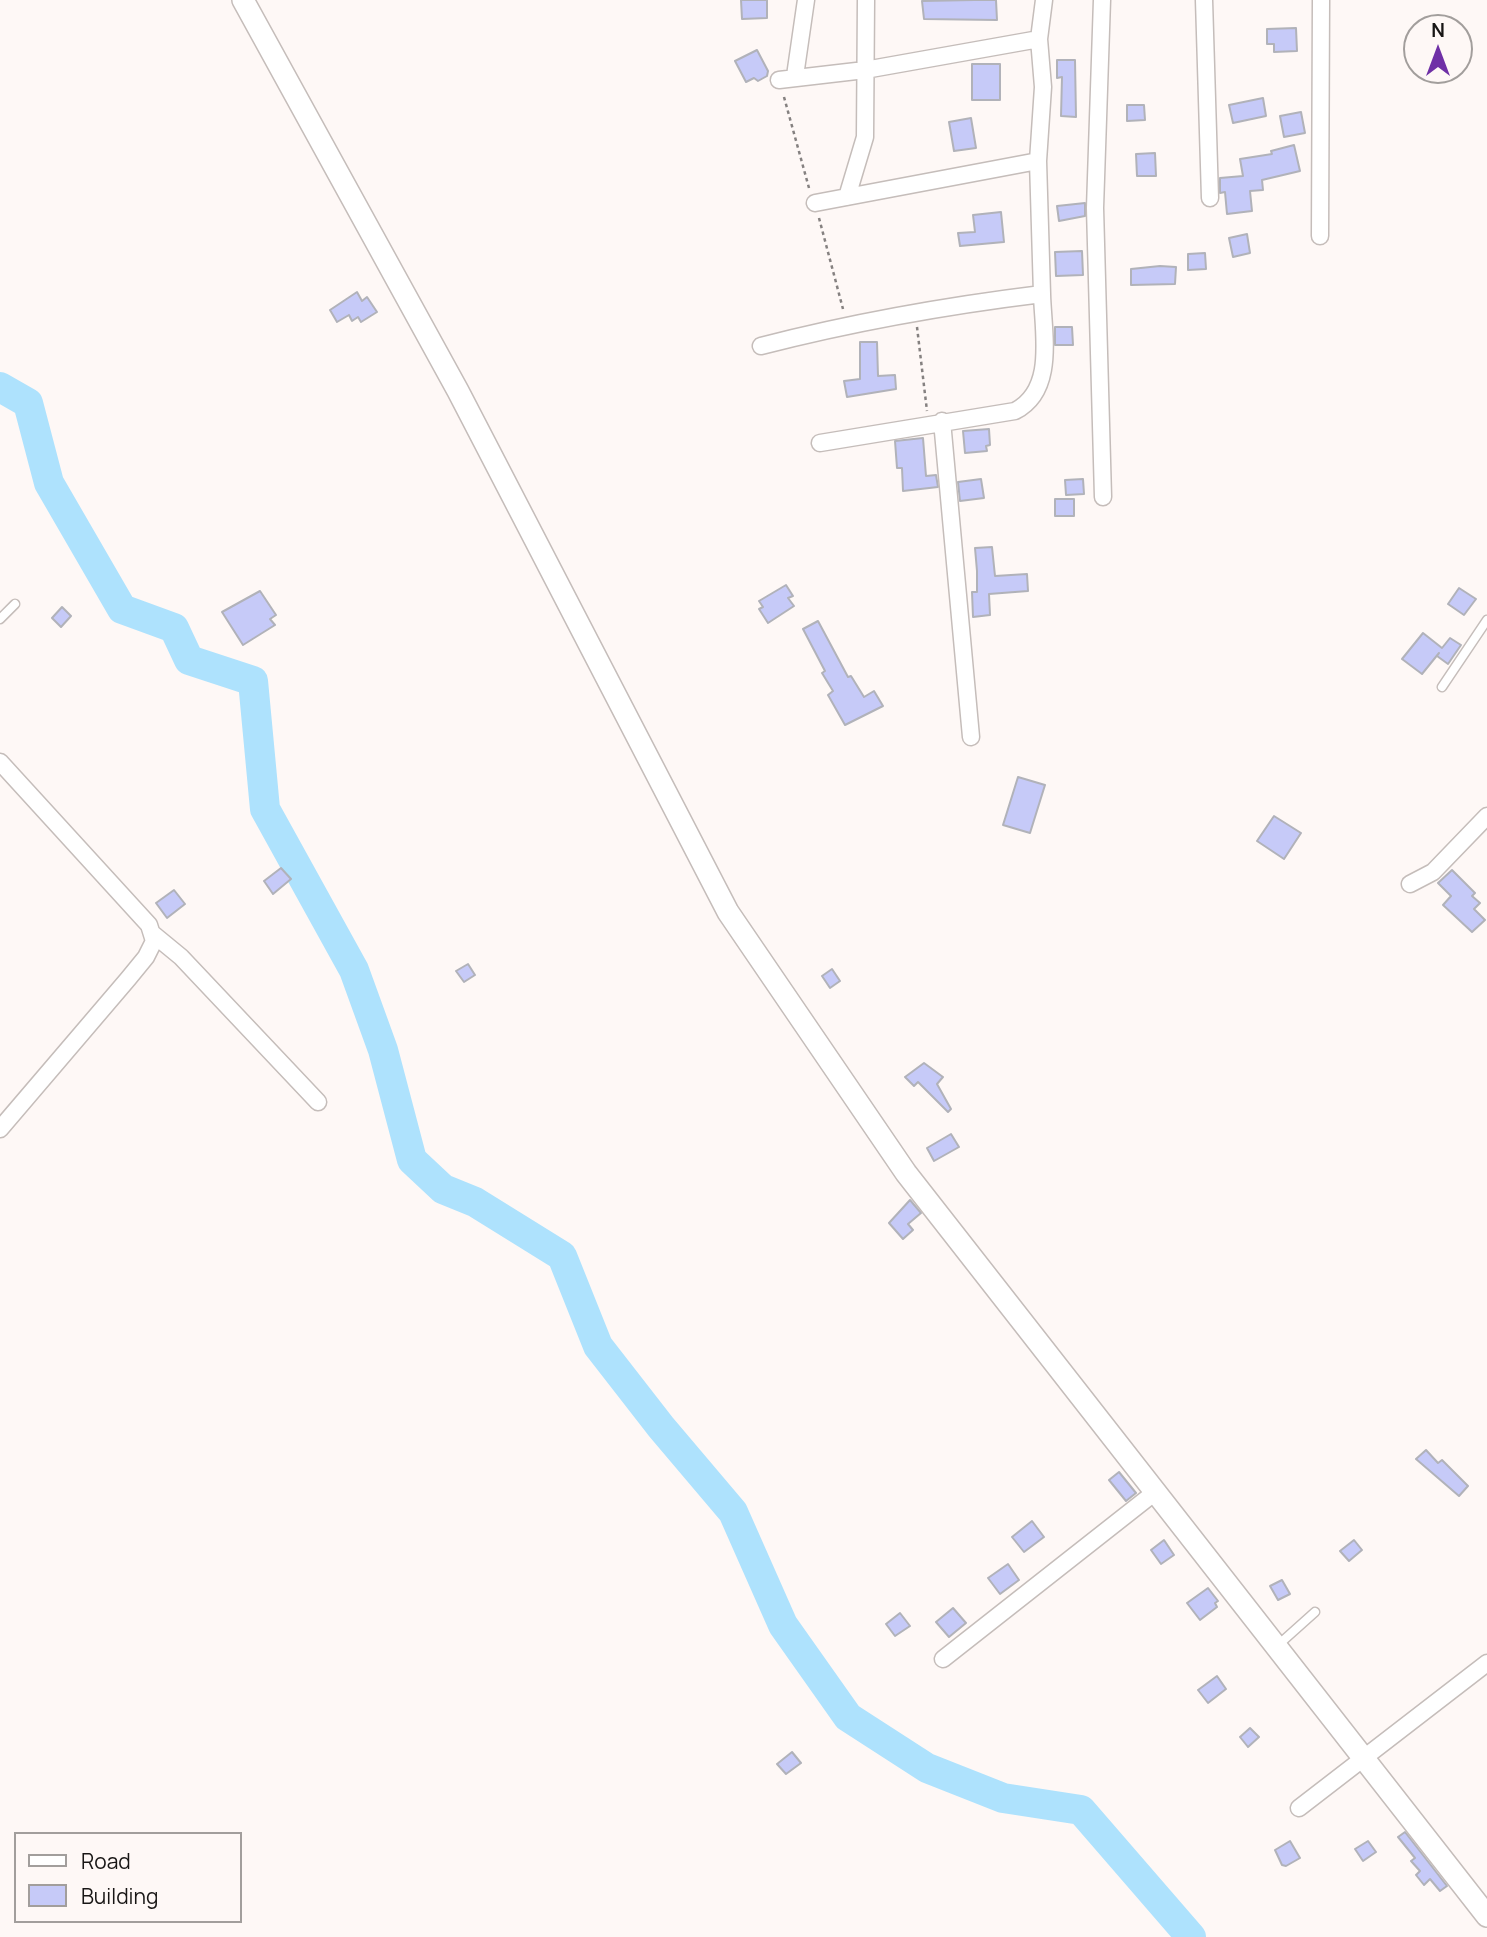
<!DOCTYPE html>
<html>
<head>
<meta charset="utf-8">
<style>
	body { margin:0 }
	#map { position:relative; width:1487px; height:1937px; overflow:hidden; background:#fef8f6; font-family:Manrope,sans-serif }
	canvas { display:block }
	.legend { position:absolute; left:14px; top:1832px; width:228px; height:91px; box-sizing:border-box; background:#fef8f6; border:2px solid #a29e9c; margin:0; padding:9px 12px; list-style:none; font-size:21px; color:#181615 }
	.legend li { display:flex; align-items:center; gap:14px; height:35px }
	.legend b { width:35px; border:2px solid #a29e9c }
	.north { position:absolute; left:1403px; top:14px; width:70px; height:70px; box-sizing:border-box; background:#fef8f6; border:2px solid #a29e9c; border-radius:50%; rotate:0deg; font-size:19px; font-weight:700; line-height:28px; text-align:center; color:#181615 }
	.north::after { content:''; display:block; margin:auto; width:24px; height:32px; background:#6f30a6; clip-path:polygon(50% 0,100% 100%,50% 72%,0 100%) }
</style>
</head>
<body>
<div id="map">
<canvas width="1487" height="1937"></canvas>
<ul class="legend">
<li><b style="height:9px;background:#fff"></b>Road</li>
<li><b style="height:19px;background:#c6caf8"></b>Building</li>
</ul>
<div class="north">N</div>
</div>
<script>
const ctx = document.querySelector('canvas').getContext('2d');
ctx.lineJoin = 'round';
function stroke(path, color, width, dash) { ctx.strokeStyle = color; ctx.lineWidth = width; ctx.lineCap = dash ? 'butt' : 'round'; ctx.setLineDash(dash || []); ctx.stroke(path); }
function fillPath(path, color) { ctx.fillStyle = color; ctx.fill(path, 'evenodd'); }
stroke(new Path2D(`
	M 0,387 L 28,403 L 49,483 L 122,609 L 174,628 L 189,660 L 253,681 L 265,809 L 354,970 L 383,1050 L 412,1160 L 443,1189 L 475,1202 L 562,1256 L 598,1346 L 661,1427 L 733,1512 L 783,1625 L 848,1717 L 927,1768 L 1003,1798 L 1081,1810 L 1191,1937`), '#aee2fd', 30);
const building = new Path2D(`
	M 741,0 L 767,0 L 767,18 L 742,19 Z
	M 974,0 L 996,0 L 997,20 L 924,19 L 922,1 Z
	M 1296,28 L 1297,51 L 1274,52 L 1274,44 L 1267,44 L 1267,29 Z
	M 757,50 L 768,71 L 767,76 L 758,81 L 754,78 L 746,82 L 735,61 Z
	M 1057,60 L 1075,60 L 1076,117 L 1061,116 L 1062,77 L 1057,78 Z
	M 972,64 L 1000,64 L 1000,100 L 972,100 Z
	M 1263,98 L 1266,116 L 1233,123 L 1229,105 Z
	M 1127,105 L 1144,105 L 1145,120 L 1127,121 Z
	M 1301,112 L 1305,133 L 1284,137 L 1280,116 Z
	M 971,118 L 976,148 L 954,151 L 949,122 Z
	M 1294,145 L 1300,171 L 1262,180 L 1263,190 L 1250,191 L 1252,211 L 1227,214 L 1225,192 L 1220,193 L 1220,178 L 1243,176 L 1240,159 L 1272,154 L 1271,151 Z
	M 1155,153 L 1156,176 L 1137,176 L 1136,154 Z
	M 1085,203 L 1085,216 L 1059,221 L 1057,206 Z
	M 1001,212 L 1004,242 L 960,246 L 958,233 L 975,232 L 973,215 Z
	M 1247,234 L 1250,253 L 1233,257 L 1229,238 Z
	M 1082,251 L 1083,275 L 1056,276 L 1055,252 Z
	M 1205,253 L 1206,269 L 1188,270 L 1188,254 Z
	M 1160,266 L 1176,267 L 1175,284 L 1131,285 L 1131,269 Z
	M 357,292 L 362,301 L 367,297 L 377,312 L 361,322 L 358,317 L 352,321 L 349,315 L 337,322 L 330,310 Z
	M 1055,327 L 1072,327 L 1073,345 L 1055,345 Z
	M 860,342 L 877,342 L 878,376 L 895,375 L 896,389 L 847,397 L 844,381 L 860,379 Z
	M 989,429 L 990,445 L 986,446 L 987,451 L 965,453 L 963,431 Z
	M 923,438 L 926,476 L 936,475 L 938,487 L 903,491 L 902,468 L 897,468 L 895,441 Z
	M 981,479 L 984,498 L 960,501 L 958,482 Z
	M 1083,479 L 1084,494 L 1066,495 L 1065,480 Z
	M 1055,499 L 1074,499 L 1074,516 L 1055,516 Z
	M 992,547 L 995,576 L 1027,574 L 1028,591 L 989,594 L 990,615 L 973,617 L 972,592 L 977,592 L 977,571 L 975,548 Z
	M 786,585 L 793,596 L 788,598 L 794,606 L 768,623 L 759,609 L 763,607 L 759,601 Z
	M 1459,588 L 1476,599 L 1464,615 L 1448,604 Z
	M 260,591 L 276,615 L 270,619 L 275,625 L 243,645 L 222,612 Z
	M 62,607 L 71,616 L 61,627 L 52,618 Z
	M 818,621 L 848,677 L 851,676 L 864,697 L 874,691 L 883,706 L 845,725 L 828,695 L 833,691 L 822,673 L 825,671 L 803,629 Z
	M 1423,633 L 1442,648 L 1450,638 L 1461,645 L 1448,664 L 1437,656 L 1439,653 L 1422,674 L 1402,659 Z
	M 1018,777 L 1045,785 L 1030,833 L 1003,825 Z
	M 1274,816 L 1301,833 L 1284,859 L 1257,841 Z
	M 281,868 L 291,879 L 273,894 L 264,881 Z
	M 1452,870 L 1475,893 L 1472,896 L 1480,903 L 1474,909 L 1485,920 L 1472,932 L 1443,905 L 1451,896 L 1438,883 Z
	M 174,890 L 185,904 L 167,918 L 156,903 Z
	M 468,964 L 475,975 L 464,982 L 456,971 Z
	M 832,969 L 840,981 L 830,988 L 822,976 Z
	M 924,1063 L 943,1077 L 937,1084 L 951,1109 L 948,1112 L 918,1082 L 914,1086 L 905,1077 Z
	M 951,1134 L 959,1147 L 934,1161 L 927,1148 Z
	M 910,1200 L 921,1213 L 908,1224 L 913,1230 L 903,1239 L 889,1223 Z
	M 1426,1450 L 1438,1463 L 1442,1460 L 1468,1486 L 1459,1496 L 1416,1459 Z
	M 1119,1472 L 1136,1493 L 1126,1501 L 1109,1480 Z
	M 1032,1521 L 1044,1537 L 1024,1552 L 1012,1537 Z
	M 1164,1540 L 1174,1555 L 1161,1564 L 1151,1550 Z
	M 1354,1540 L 1362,1550 L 1349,1561 L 1340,1551 Z
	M 1008,1564 L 1019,1580 L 1000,1594 L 988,1578 Z
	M 1282,1580 L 1290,1594 L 1278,1600 L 1270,1586 Z
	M 1208,1588 L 1218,1601 L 1215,1603 L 1217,1607 L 1200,1620 L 1187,1603 Z
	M 953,1608 L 966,1623 L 949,1637 L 936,1622 Z
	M 900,1613 L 910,1626 L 895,1636 L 886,1624 Z
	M 1217,1676 L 1226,1689 L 1208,1703 L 1198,1690 Z
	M 1250,1728 L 1259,1737 L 1248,1747 L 1240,1737 Z
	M 792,1752 L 801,1763 L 786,1774 L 777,1764 Z
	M 1405,1832 L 1447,1886 L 1440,1891 L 1430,1879 L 1424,1885 L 1416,1875 L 1420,1871 L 1411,1861 L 1415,1858 L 1398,1837 Z
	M 1290,1841 L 1300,1858 L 1286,1866 L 1282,1865 L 1275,1850 Z
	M 1368,1841 L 1376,1852 L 1363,1861 L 1355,1849 Z`);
fillPath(building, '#c6caf8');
stroke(building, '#b1b2b9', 2);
const lane = new Path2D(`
	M 0,619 L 15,604
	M 1442,687 L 1487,620
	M 1277,1646 L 1315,1612`);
const street = new Path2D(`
	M 1102,0 L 1095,208 L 1103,497
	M 1204,0 L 1210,198
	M 795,76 L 806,0
	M 779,80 L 865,70 L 1039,39
	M 847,197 L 865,137 L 866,0
	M 815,203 L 1038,161
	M 1320,236 L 1321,0
	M 1042,294 L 1038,161 L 1043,87 L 1039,39 L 1044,0
	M 761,346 C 858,321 944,306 1042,294 C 1043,333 1056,390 1015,411 L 820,443
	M 942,421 L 971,737
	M 0,762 L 149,925 L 154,941 L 146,957 L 128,979 L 0,1129
	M 1410,884 L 1433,872 L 1487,816
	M 153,934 L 181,957 L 318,1102
	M 943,1659 L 1154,1493
	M 1299,1808 L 1487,1663`);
const secondary = new Path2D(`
	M 243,0 L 458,391 L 728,912 L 906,1173 L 1487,1916`);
stroke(lane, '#c5bdba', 11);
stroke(street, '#c5bdba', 19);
stroke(secondary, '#c5bdba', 24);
stroke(new Path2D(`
	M 784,97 L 809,188
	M 819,218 L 843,309
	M 917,327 L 927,411`), '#858180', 2.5, [3.5, 3.5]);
stroke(lane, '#fff', 8);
stroke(street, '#fff', 16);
stroke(secondary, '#fff', 21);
</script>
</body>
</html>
